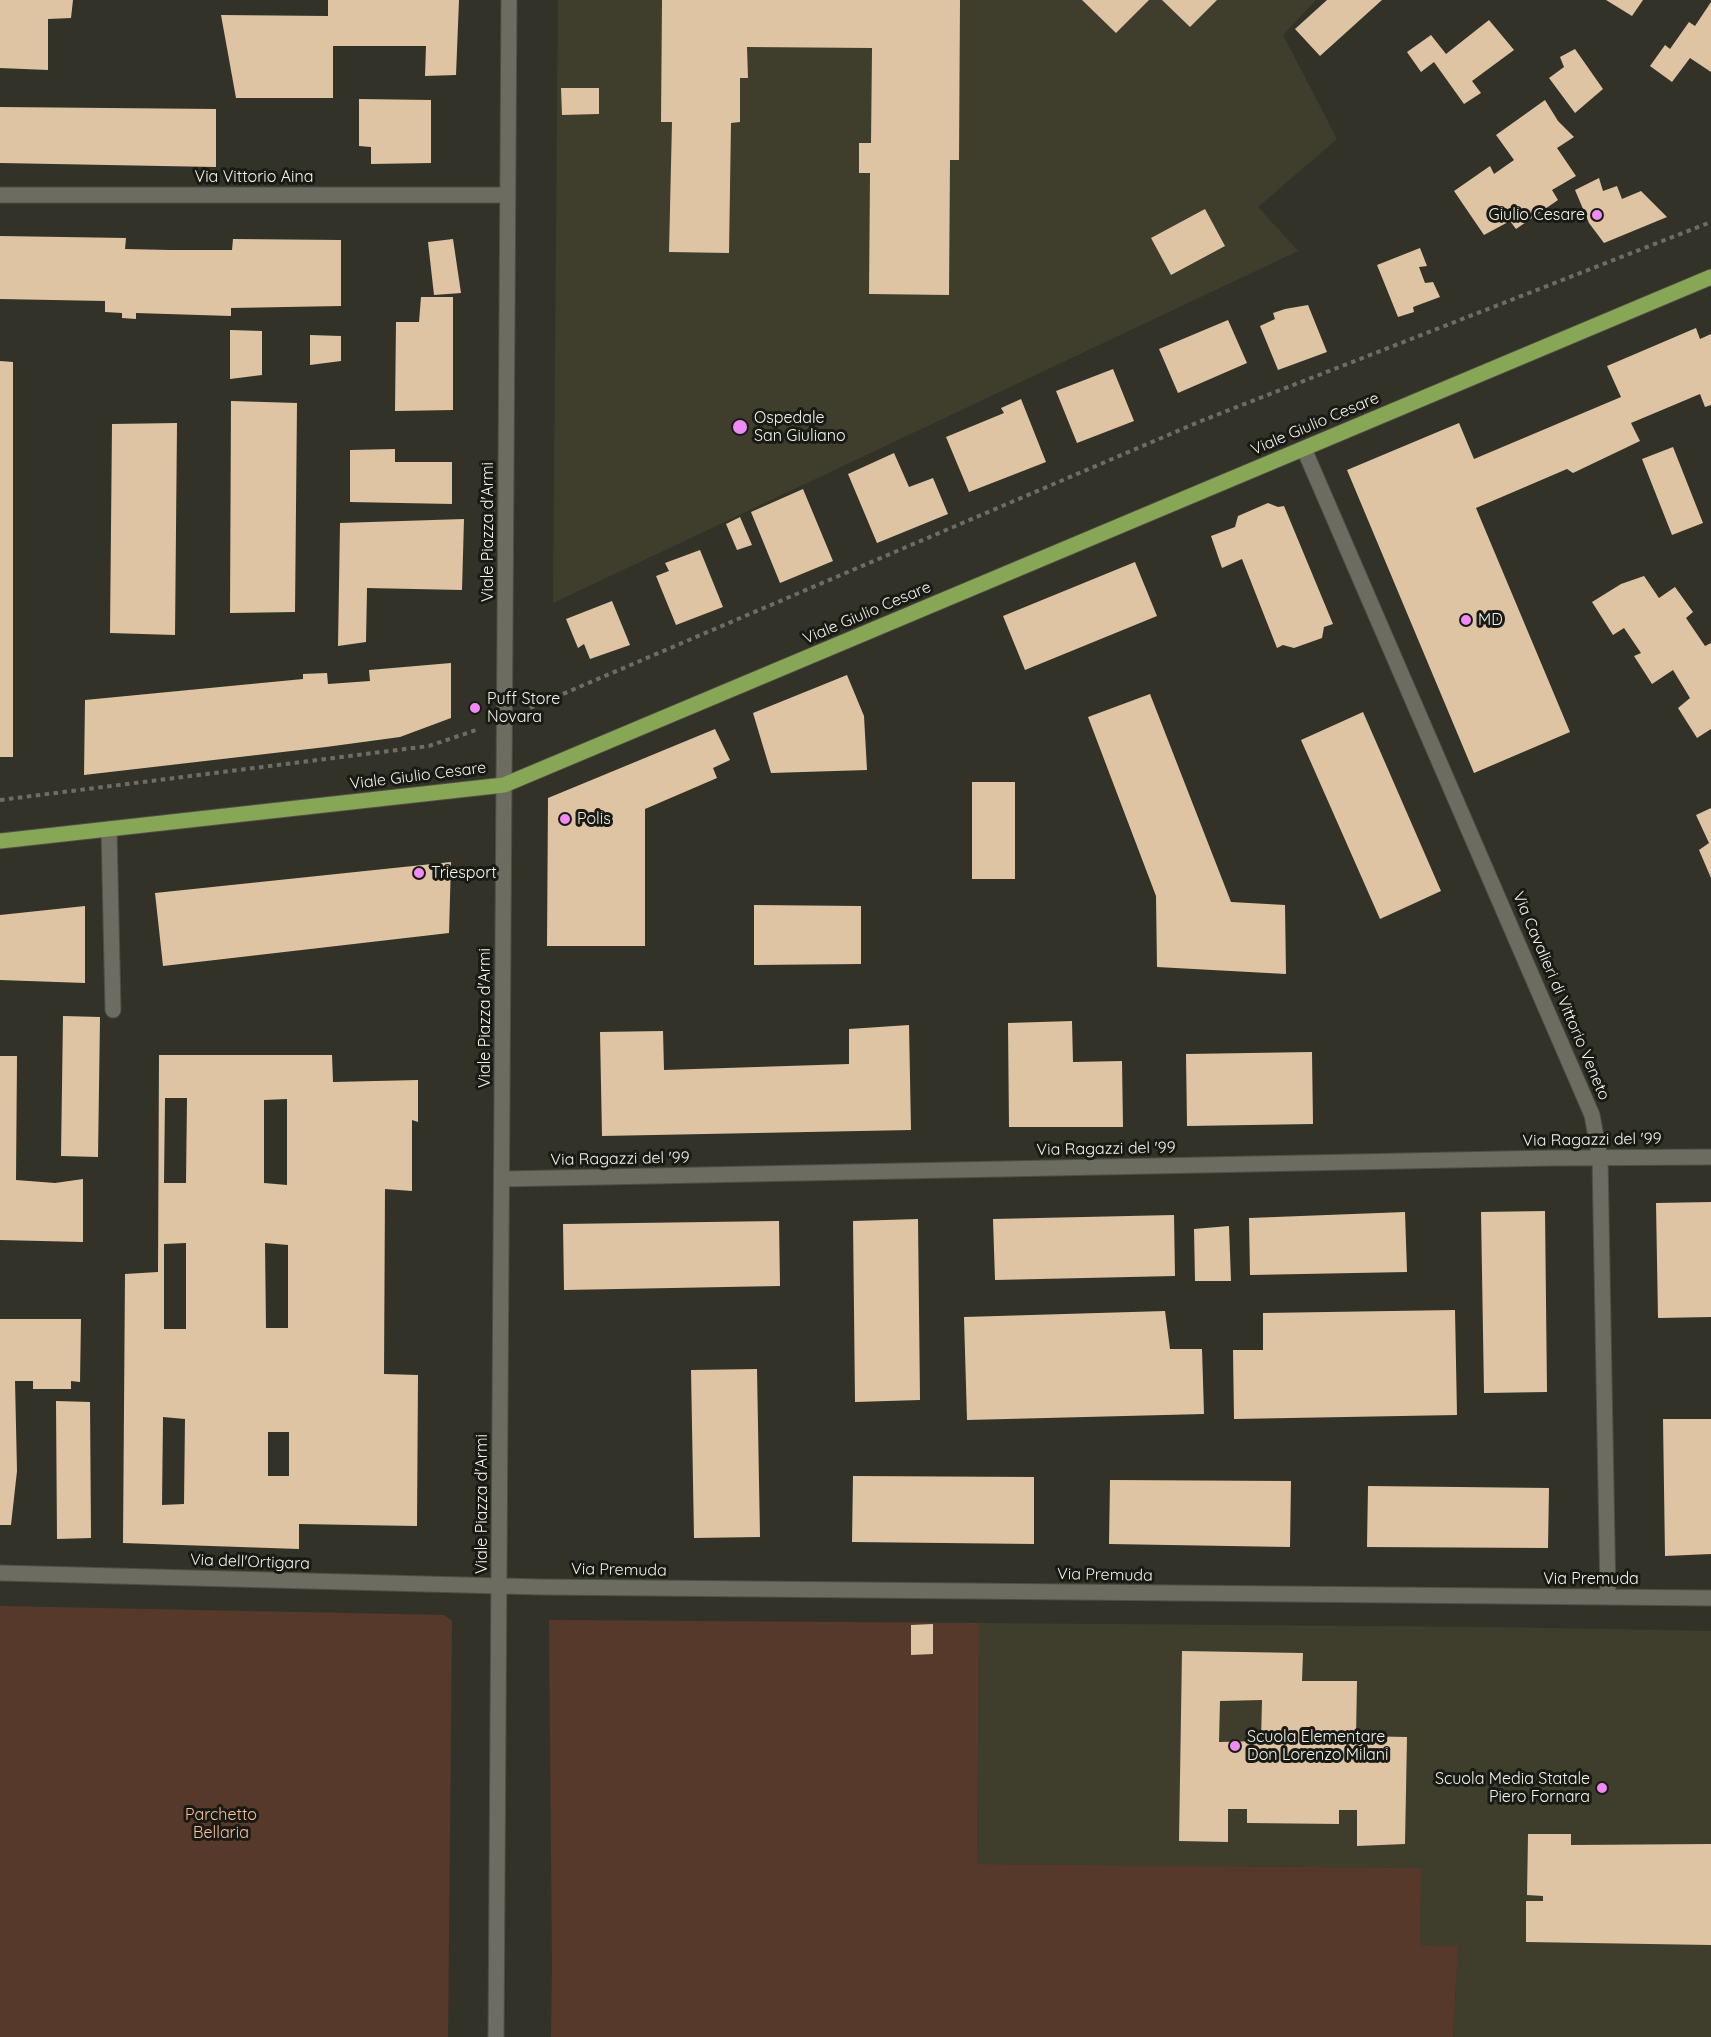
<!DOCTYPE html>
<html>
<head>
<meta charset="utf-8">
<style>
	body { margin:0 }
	canvas { display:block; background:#333228 }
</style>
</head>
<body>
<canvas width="1711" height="2037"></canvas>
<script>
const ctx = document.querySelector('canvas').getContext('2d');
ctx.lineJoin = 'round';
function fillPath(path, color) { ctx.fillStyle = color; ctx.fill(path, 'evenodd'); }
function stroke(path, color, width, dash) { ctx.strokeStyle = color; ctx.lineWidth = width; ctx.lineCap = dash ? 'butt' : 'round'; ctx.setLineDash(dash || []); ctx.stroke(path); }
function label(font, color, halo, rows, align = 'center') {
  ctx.font = font + ' Quicksand,sans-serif'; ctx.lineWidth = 6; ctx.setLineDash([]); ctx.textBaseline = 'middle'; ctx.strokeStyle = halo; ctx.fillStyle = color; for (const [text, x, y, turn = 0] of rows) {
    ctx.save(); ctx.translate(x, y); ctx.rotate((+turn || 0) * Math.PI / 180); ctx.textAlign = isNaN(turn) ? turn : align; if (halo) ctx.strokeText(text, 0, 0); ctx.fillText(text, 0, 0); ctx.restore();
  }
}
fillPath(new Path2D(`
	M 558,0 L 1316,0 L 1283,35 L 1337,139 L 1258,207 L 1298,251 L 553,603 Z
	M 979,1623 L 1494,1627 L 1711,1631 L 1711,2037 L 1453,2037 L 1458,1946 L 1419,1945 L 1420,1868 L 977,1864 Z`), '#3f3d2c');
fillPath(new Path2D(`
	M 0,1606 L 444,1615 L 452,1621 L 448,2037 L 0,2037 Z
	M 549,1620 L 979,1623 L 977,1864 L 1421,1868 L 1420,1945 L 1458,1946 L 1453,2037 L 551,2037 L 552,1964 Z`), '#56392b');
fillPath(new Path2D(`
	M 0,0 L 73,0 L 71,18 L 48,19 L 48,70 L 0,68 Z
	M 328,0 L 459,0 L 456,75 L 425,76 L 426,46 L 333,46 L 333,98 L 236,98 L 221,15 L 328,16 Z
	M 662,0 L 960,0 L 959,160 L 950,160 L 949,295 L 869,294 L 870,173 L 859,173 L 859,143 L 871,143 L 872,48 L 747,47 L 748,78 L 740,78 L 740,122 L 731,123 L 729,253 L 669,252 L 672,122 L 661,122 Z
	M 1082,0 L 1149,0 L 1116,33 Z
	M 1162,0 L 1217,0 L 1190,27 Z
	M 1327,0 L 1382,0 L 1320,56 L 1295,29 Z
	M 1606,0 L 1643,0 L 1632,16 Z
	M 1711,2 L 1711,72 L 1690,58 L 1672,82 L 1650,66 L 1665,45 L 1670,49 L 1689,22 L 1695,26 Z
	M 1489,20 L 1514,50 L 1472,81 L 1481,93 L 1464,104 L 1434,62 L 1421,72 L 1407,52 L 1431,35 L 1446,54 Z
	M 1575,49 L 1603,89 L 1575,113 L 1549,78 L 1564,67 L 1560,57 Z
	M 561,88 L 599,88 L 599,114 L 562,115 Z
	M 359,99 L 431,100 L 431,163 L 371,164 L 371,147 L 359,146 Z
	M 1545,100 L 1558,121 L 1574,137 L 1557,148 L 1576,176 L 1552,190 L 1558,200 L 1516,229 L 1510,221 L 1484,235 L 1454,191 L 1490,166 L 1494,174 L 1514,160 L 1496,135 Z
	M 0,107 L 216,109 L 216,167 L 0,163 Z
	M 1599,178 L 1603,191 L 1617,186 L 1622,199 L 1641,191 L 1667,217 L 1604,243 L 1589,223 L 1575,190 Z
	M 1205,209 L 1225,246 L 1171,275 L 1151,238 Z
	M 0,236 L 126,238 L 125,249 L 170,250 L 232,250 L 233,239 L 341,240 L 341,306 L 231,308 L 231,316 L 136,313 L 136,319 L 122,318 L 122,313 L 105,312 L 105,301 L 0,299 Z
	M 453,239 L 461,293 L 434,295 L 428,242 Z
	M 1420,248 L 1427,266 L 1419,267 L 1425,283 L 1433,282 L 1440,297 L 1413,307 L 1414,312 L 1398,317 L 1377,265 Z
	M 421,297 L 453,297 L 453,410 L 395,411 L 396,322 L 419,322 Z
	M 1308,305 L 1327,352 L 1278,370 L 1260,326 L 1275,319 L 1273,313 L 1285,309 Z
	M 1228,320 L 1247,363 L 1178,393 L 1159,349 Z
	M 1696,328 L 1700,339 L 1711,334 L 1711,405 L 1705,407 L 1700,394 L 1631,423 L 1640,441 L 1573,473 L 1567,469 L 1476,508 L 1570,732 L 1474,773 L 1347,470 L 1459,423 L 1474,459 L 1621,397 L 1607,366 Z
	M 230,330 L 262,331 L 262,375 L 230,379 Z
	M 310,335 L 341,336 L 341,361 L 310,365 Z
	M 0,361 L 13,362 L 13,757 L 0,757 Z
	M 1113,369 L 1134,421 L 1077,443 L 1056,391 Z
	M 1021,399 L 1046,462 L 969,492 L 946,437 L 1004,413 L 1001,408 Z
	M 231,401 L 297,403 L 295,612 L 230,613 Z
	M 177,423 L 175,635 L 110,633 L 112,424 Z
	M 1673,447 L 1703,523 L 1672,535 L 1642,459 Z
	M 395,449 L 395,462 L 452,462 L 452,504 L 350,502 L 350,450 Z
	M 894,453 L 909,487 L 933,478 L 948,514 L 877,543 L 848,474 Z
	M 803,489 L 833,561 L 780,583 L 751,512 Z
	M 1268,503 L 1278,507 L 1284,506 L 1333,624 L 1324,627 L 1322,638 L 1294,648 L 1283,645 L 1277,648 L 1242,559 L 1222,568 L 1211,536 L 1235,527 L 1238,516 Z
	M 740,517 L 752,545 L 737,550 L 726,524 Z
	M 464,519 L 462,590 L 367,588 L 366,642 L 338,646 L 340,523 Z
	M 700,550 L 723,607 L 676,625 L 656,576 L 669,571 L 665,563 Z
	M 1135,562 L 1157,616 L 1025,670 L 1003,616 Z
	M 1644,576 L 1659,598 L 1675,587 L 1693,612 L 1686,618 L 1705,646 L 1711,643 L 1711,729 L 1697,738 L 1678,708 L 1690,698 L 1673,670 L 1652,684 L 1634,656 L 1641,653 L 1624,628 L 1613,635 L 1592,602 L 1621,584 Z
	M 612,601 L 630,645 L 590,659 L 584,644 L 578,648 L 566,619 Z
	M 451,663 L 451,718 L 400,737 L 326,747 L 84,775 L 85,700 L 303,679 L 303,674 L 327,673 L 328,684 L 370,681 L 369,670 Z
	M 847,675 L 864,716 L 867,770 L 771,773 L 753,713 Z
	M 1150,694 L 1231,902 L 1285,905 L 1286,974 L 1157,967 L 1156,896 L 1088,717 Z
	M 1363,712 L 1441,891 L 1380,919 L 1301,740 Z
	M 715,729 L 730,760 L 713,768 L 717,778 L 645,809 L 645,946 L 547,946 L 548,798 Z
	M 972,782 L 1015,782 L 1015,879 L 972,879 Z
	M 1711,808 L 1711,878 L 1699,850 L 1709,843 L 1696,815 Z
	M 451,862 L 449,933 L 163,966 L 155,893 Z
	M 754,905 L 861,906 L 861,964 L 754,965 Z
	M 85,906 L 85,983 L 0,980 L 0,915 Z
	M 63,1016 L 100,1017 L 98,1157 L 61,1156 Z
	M 1072,1021 L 1073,1062 L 1122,1061 L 1123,1127 L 1009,1127 L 1008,1023 Z
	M 909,1025 L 911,1130 L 602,1136 L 600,1032 L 663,1031 L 664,1070 L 849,1064 L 849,1029 Z
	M 1312,1052 L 1313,1124 L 1187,1126 L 1186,1054 Z
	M 159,1055 L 332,1055 L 333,1082 L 418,1080 L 418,1122 L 412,1120 L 412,1191 L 385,1189 L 384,1374 L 418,1375 L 417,1526 L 299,1524 L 299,1549 L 123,1543 L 125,1274 L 158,1272 ZM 165,1098 L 187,1098 L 186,1183 L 164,1183 ZM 287,1099 L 287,1185 L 264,1183 L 264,1100 ZM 186,1243 L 186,1329 L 164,1329 L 164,1244 ZM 265,1243 L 288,1245 L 288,1328 L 266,1328 ZM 163,1417 L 185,1419 L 184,1504 L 162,1505 ZM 268,1432 L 289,1432 L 289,1476 L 268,1476 Z
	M 0,1056 L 17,1056 L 16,1180 L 55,1183 L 83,1179 L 83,1242 L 0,1240 Z
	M 1711,1202 L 1711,1317 L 1658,1318 L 1656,1203 Z
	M 1545,1211 L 1547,1392 L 1484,1393 L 1481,1212 Z
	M 1405,1212 L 1407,1272 L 1250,1275 L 1249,1218 Z
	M 1174,1215 L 1175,1276 L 995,1280 L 993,1219 Z
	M 918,1219 L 920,1400 L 855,1402 L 853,1221 Z
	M 779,1221 L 780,1286 L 564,1290 L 563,1224 Z
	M 1229,1226 L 1231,1281 L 1195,1281 L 1194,1229 Z
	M 1455,1310 L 1457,1415 L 1234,1419 L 1233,1350 L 1263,1350 L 1263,1313 Z
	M 1165,1311 L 1170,1349 L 1202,1349 L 1204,1414 L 967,1420 L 964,1317 Z
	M 0,1319 L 81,1319 L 80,1382 L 71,1381 L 71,1389 L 33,1389 L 33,1381 L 15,1381 L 17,1471 L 11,1525 L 0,1525 Z
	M 757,1369 L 760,1537 L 694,1538 L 691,1370 Z
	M 56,1401 L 90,1402 L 91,1538 L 57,1539 Z
	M 1663,1419 L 1711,1419 L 1711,1554 L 1665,1556 Z
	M 853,1476 L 1034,1477 L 1034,1544 L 852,1542 Z
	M 1110,1480 L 1291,1481 L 1290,1547 L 1109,1544 Z
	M 1368,1486 L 1549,1488 L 1548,1548 L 1367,1547 Z
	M 933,1624 L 933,1654 L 911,1655 L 911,1625 Z
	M 1182,1651 L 1303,1653 L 1302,1681 L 1357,1681 L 1356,1736 L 1407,1737 L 1405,1844 L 1357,1846 L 1357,1810 L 1339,1810 L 1339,1824 L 1247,1823 L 1247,1809 L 1228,1809 L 1228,1842 L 1179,1841 ZM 1262,1700 L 1261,1741 L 1219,1742 L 1220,1701 Z
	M 1528,1834 L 1571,1834 L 1571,1845 L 1711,1844 L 1711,1945 L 1526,1942 L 1526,1901 L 1543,1901 L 1543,1896 L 1527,1895 Z`), '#dec4a2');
const minor = new Path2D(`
	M 0,195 L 507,195
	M 1304,449 L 1592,1115 L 1600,1158 L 1608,1597
	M 109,829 L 113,1010
	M 502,1179 L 1553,1158 L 1711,1157
	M 0,1573 L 541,1587 L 1711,1598
	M 496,2037 L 509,0`);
const major = new Path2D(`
	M 0,841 L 504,785 L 1711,277`);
stroke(minor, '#4f4e46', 17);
stroke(major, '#4f4e46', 17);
stroke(new Path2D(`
	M 530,708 L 1201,421 L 1711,222
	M 0,800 L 429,746 L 479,729`), '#6e6d64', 4, [4.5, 4.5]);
stroke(minor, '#6d6c60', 15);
stroke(major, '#87a656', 15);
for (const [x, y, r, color] of [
	[1597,215,6,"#f08bf5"],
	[740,427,8,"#f08bf5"],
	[1466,620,6,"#f08bf5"],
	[475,708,6,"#f08bf5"],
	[565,819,6,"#f08bf5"],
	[419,873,6,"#f08bf5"],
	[1235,1746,6,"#f08bf5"],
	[1602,1788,6,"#f08bf5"]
]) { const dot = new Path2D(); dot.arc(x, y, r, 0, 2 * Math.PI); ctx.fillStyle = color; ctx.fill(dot); stroke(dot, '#1a1a15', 2); }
label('16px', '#f3f2ec', '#1a1a15', [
	["Via Vittorio Aina",254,177],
	["Viale Giulio Cesare",1315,424,-23],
	["Viale Piazza d'Armi",488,532,-90],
	["Viale Giulio Cesare",867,613,-23],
	["Viale Giulio Cesare",418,776,-7],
	["Via Cavalieri di Vittorio Veneto",1561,996,67],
	["Viale Piazza d'Armi",485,1018,-90],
	["Via Ragazzi del '99",1592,1140,-1],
	["Via Ragazzi del '99",1106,1149,-1],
	["Via Ragazzi del '99",620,1159,-1],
	["Viale Piazza d'Armi",482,1504,-90],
	["Via dell'Ortigara",250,1562,2],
	["Via Premuda",619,1570,1],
	["Via Premuda",1105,1575,1],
	["Via Premuda",1591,1579]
]);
label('16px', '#f3f2ec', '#1a1a15', [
	["Giulio Cesare",1585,215,"right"],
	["Ospedale",754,418],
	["San Giuliano",754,436],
	["MD",1478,620],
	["Puff Store",487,699],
	["Novara",487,717],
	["Polis",577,819],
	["Triesport",431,873],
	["Scuola Elementare",1247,1737],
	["Don Lorenzo Milani",1247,1755],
	["Scuola Media Statale",1590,1779,"right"],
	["Piero Fornara",1590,1797,"right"]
], 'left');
label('16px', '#fdbe9f', '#1a1a15', [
	["Parchetto",221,1815],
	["Bellaria",221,1833]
]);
</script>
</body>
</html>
